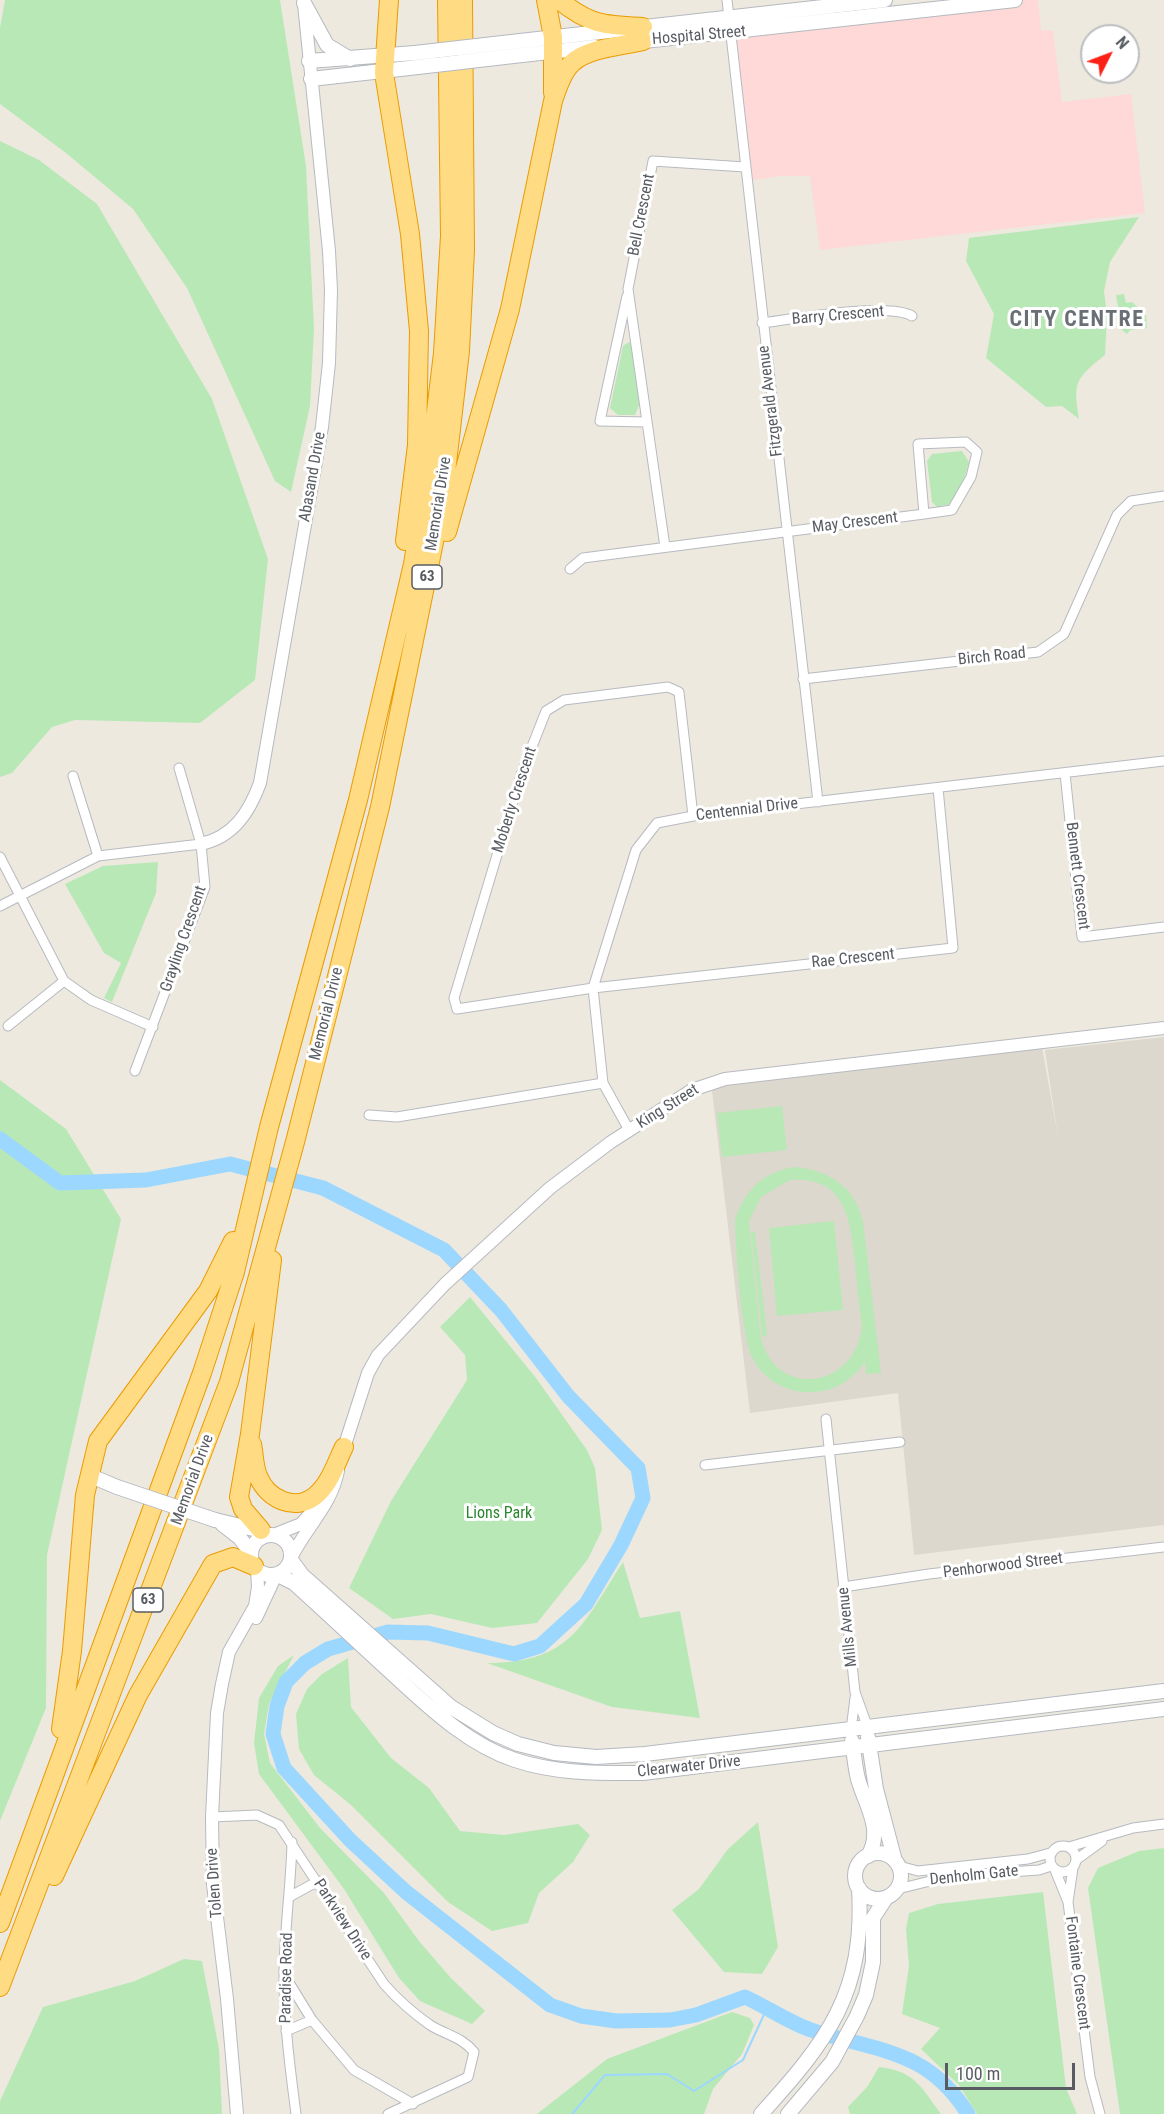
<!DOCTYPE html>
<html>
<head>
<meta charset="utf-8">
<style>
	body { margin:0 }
	#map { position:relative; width:1164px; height:2114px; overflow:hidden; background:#ede9de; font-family:"Roboto Condensed",sans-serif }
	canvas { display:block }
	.north { position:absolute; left:1080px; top:24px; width:60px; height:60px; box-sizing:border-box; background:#fff; border:2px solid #bcbec0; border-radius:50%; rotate:48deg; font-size:16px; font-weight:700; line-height:24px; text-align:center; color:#585c62 }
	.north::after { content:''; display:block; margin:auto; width:21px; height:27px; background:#fc2116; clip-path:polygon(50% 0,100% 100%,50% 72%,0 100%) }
	.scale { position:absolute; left:945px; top:2063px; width:130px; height:27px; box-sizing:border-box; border:3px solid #585c62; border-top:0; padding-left:8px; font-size:18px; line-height:21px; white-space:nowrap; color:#585c62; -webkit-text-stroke:4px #fff; paint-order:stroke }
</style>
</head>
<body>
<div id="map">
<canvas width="1164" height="2114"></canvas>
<div class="north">N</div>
<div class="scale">100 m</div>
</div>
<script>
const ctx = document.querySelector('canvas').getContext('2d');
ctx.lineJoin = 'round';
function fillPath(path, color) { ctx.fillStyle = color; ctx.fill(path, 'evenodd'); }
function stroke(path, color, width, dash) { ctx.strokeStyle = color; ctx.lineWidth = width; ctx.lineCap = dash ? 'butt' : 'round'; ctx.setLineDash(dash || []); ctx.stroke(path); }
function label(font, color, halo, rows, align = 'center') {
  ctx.font = font + ' "Roboto Condensed",sans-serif'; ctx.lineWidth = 6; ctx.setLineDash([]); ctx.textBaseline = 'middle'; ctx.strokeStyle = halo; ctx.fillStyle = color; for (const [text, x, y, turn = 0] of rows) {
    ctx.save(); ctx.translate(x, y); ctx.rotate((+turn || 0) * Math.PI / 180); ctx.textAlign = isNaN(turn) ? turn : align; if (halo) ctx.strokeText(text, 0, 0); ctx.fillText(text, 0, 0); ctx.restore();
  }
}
fillPath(new Path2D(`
	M 1164,1037 L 1164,1525 L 914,1555 L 898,1393 L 750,1413 L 711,1082 L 1041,1042 L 1058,1137 L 1045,1050 Z`), '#dcd8cd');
fillPath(new Path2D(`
	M 1014,0 L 1038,0 L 1041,30 L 1053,31 L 1062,102 L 1131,94 L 1145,213 L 820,250 L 810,176 L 780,176 L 747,181 L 730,34 Z`), '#fed9d7');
fillPath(new Path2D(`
	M 5,0 L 280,0 L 306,166 L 314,329 L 310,406 L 291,492 L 275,481 L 187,288 L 133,209 L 66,153 L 0,104 L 0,28 Z
	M 0,141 L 39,160 L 97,204 L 212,399 L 268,559 L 255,680 L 200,723 L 75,720 L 52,727 L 12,773 L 0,777 Z
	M 1139,217 L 1110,262 L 1104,291 L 1107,316 L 1105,355 C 1075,379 1073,382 1079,419 L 1062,406 L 1046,407 L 986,358 L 994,314 L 966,261 L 969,238 Z
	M 1124,294 L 1126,303 L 1132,302 L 1146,315 L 1147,328 L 1130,330 L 1127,334 L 1122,330 L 1116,295 Z
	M 629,342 L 632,344 L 640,403 L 635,415 L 618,415 L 610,408 L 623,346 Z
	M 962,451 L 969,462 L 962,486 L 951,504 L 937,507 L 932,502 L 927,461 L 932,454 Z
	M 158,862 L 156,893 L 112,1002 L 104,998 L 121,963 L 104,953 L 65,884 L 103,866 Z
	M 0,1080 L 66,1129 L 121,1219 L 47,1555 L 46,1708 L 0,1821 Z
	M 782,1106 L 787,1150 L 722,1157 L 717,1113 Z
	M 794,1167 C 829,1170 854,1186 863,1221 L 881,1373 L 866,1374 L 865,1362 C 851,1381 836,1391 812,1392 C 788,1394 762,1379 752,1357 C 742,1337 735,1246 735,1220 C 745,1190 762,1173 794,1167 ZM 790,1180 C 846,1177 850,1218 855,1262 C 857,1284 859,1306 862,1327 C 854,1392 770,1399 760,1332 L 749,1221 L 761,1197 Z
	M 834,1221 L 843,1310 L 777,1316 L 769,1228 Z
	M 751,1232 L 755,1232 L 767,1335 L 765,1337 L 762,1335 Z
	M 470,1297 L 536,1378 L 587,1450 L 595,1468 L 602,1530 L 588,1559 L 537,1623 L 492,1628 L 431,1614 L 393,1619 L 349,1588 L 391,1501 L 467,1380 L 465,1355 L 440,1327 Z
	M 623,1562 L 640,1618 L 680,1611 L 700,1718 L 612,1707 L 487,1663 C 571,1663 582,1625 623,1562 Z
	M 294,1655 L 269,1704 L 264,1734 L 270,1763 L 320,1828 L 384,1893 L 419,1941 L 450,1977 L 485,2011 L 472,2024 L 420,2001 L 399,1978 L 344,1889 L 259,1774 L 254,1743 L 259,1698 L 278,1666 Z
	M 348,1658 L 351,1707 L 391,1758 L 429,1788 L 460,1831 L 504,1835 L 578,1824 L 590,1835 L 573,1862 L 539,1893 L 528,1923 L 492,1931 L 448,1902 L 351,1805 L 314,1775 L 299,1749 L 296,1714 L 307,1689 L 322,1674 Z
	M 758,1822 L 778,1947 L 762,1974 L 724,1972 L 672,1910 L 699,1889 L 728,1849 Z
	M 1164,1848 L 1164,2114 L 1120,2114 L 1088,1888 L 1098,1868 L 1139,1851 Z
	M 1043,1892 L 1066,2088 L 1077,2114 L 977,2114 L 959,2085 L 921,2049 L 940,2028 L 902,2014 L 909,1966 L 906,1929 L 909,1913 L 938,1904 Z
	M 184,1959 L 202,1961 L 219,2049 L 222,2114 L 0,2114 L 0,2101 L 43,2007 L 135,1981 Z
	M 732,2012 L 750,2018 L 754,2025 L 742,2054 L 713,2089 L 704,2114 L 537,2114 L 607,2059 Z
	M 879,2067 C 915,2071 921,2087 941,2114 L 850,2114 L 848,2107 L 867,2087 Z`), '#b9e8b7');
stroke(new Path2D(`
	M 572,2114 L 605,2075 L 667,2074 L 694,2091 L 743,2060 L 767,2008`), '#9cd7ff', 2);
stroke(new Path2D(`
	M 0,1139 L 60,1183 L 146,1180 L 230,1164 L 323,1188 L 444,1250 L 501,1310 L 568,1396 L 638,1468 L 643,1498 L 621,1545 L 586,1604 L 540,1646 L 514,1654 L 428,1633 L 388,1632 L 328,1649 L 305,1663 L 286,1682 L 277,1706 L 273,1734 L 284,1768 L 350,1840 L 406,1892 L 550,2005 L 581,2016 L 616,2021 L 670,2020 L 696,2015 L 745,1997 C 767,2007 788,2022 811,2030 C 877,2052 927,2048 968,2114`), '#9cd7ff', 15);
const minor = new Path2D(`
	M 727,0 L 818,802
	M 627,296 L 600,421 L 647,422
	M 762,323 C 793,319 888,302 912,316
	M 665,547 L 628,289 L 653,161 L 745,167
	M 570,569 L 583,558 L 924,514 L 952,510 L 971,477 L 977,452 L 966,442 L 918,444 L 924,514
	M 803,679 L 1038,652 L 1064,634 L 1117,515 L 1131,501 L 1164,496
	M 1065,773 L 1082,937 L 1164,927
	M 73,776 L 98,856
	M 693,816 L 679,692 L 668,687 L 564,700 L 546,711 L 522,772 L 454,998 L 457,1009 L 593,988 L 953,948 L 938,788
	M 0,857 L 64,981 L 91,1000 L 153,1027
	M 0,906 L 98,856 L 201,844
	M 8,1026 L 64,981
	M 135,1071 L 205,887 L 201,844 L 179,768
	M 369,1115 L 397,1117 L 603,1083
	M 629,1130 L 603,1083 L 593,988 L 636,850 L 657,823 L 693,816 L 1164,761
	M 826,1419 L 855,1692 L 868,1728
	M 705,1465 L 900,1442
	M 843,1587 L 929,1574 L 1164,1547
	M 851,1730 L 855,1698
	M 212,1817 L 257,1815 L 279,1825 L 384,1984 C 398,2000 413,2013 430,2025 C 446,2035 462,2037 474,2052 L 468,2077 L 388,2114
	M 292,1842 C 291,1887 284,1931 284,1976 C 284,2022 290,2068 296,2114
	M1050 1859a13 13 0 1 1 26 0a13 13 0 1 1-26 0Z
	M 1069,1847 L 1133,1828 L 1164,1824
	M 1076,1860 L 1102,1841
	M 899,1866 L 918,1871 L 1028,1859 L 1050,1853
	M 1073,1868 L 1068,1902 L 1090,2077 L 1100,2114
	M 1055,1870 L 1068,1902
	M 898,1889 L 950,1876 L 1039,1870 L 1051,1866
	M 291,1896 L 318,1881
	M 285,1976 L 312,2020 L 354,2070 L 413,2104
	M 286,2031 L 312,2020`);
const tertiary = new Path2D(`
	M 201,844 C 233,837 249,813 260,783 L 322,427 L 329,363 L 331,290 L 329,251 L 304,4
	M 342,1454 L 368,1373 L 378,1355 L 445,1284 L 550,1188 L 611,1142 L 692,1090 L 725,1079 L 1164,1028
	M 276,1534 L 301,1524 L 320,1503
	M 292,1556 C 307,1526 331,1506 338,1471
	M 256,1618 L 276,1575
	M 237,2114 L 227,1999 L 213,1884 L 212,1817 L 217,1713 L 222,1684 L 229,1652 L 255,1606 L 258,1587 L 257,1569`);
const secondary = new Path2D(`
	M 304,3 L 327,45 L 350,59
	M 520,41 L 885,0
	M 635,42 L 1015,0
	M 522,55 L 595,47
	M 309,61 L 415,53
	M 311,79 L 418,67
	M 91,1476 L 117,1487
	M 215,1520 L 262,1531
	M 222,1524 L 240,1538 L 251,1553
	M251 1555a20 20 0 1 1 40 0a20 20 0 1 1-40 0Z
	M 291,1560 L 302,1575 L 451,1707 L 493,1733 L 518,1744 L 554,1753 L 596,1757 L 645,1754 L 1164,1691
	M 278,1575 L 294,1583 C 325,1611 355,1639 385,1667 C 425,1703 464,1743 515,1760 C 557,1774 600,1773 643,1773 L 1164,1709
	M 868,1737 L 876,1789 L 895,1861
	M 852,1741 C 854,1754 855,1767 858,1779 C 865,1804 884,1830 868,1856
	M855 1876a23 23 0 1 1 46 0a23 23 0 1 1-46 0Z
	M 761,2114 C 828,2040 865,1993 859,1888
	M 788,2114 L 832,2062 L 857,2016 L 866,1995 L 873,1962 L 873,1918 L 886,1898`);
const motorway = new Path2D(`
	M 389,0 L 384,73 L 410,234 L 419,331 L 417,445 L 405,541
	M 546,0 L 553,37 L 553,93
	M 559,0 C 590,25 603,25 643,27
	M 447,532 L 510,309 L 553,101 C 557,89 562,72 572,63 C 588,48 622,46 643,41
	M 252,1444 C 254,1454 254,1467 258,1476 C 267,1499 295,1512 315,1496 C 330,1484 336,1463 344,1447
	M 261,1530 L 243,1509 L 239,1497 L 250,1434 L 272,1260
	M 61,1729 L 72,1651 L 85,1495 L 98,1441 L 208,1291 L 233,1241
	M 54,1876 L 138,1695 L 213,1564 L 233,1557 L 254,1566
	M 0,1923 L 202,1373 L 235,1272 L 269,1127 L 358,800 L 413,564 L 432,445 L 443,353 L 450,236 L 447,0
	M 0,1987 L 229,1382 L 295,1142 L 380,807 L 443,498 L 460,351 L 465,250 L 463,0`);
stroke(minor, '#b7bac0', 11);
stroke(tertiary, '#b7bac0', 14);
stroke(secondary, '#b5b9c0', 16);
stroke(motorway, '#eb9b00', 20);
stroke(minor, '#fff', 9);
stroke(tertiary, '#fff', 12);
stroke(secondary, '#fff', 14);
stroke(motorway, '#ffdc83', 18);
const secondaryBridge = new Path2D(`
	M 415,53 L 520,41
	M 418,67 L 522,55
	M 117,1487 L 215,1520`);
stroke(secondaryBridge, '#b5b9c0', 16, []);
stroke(secondaryBridge, '#fff', 14);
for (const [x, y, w] of [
	[427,577,30],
	[148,1600,30]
]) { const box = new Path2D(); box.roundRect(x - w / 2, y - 12, w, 24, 4.5); ctx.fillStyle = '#fff'; ctx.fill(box); stroke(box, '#585c62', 1.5); }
label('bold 15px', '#585c62', null, [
	["63",427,577],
	["63",148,1600]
]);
label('16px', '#585c62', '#fff', [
	["Hospital Street",699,36,-5],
	["Bell Crescent",642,215,-79],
	["Barry Crescent",838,316,-5],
	["Fitzgerald Avenue",771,401,-97],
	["Abasand Drive",313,477,-80],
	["Memorial Drive",439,504,-81],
	["May Crescent",855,523,-7],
	["Birch Road",992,657,-6],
	["Moberly Crescent",515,800,-72],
	["Centennial Drive",747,810,-7],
	["Bennett Crescent",1077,876,83],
	["Grayling Crescent",184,939,-71],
	["Rae Crescent",853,959,-6],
	["Memorial Drive",327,1014,-76],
	["King Street",668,1107,-32],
	["Memorial Drive",193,1480,-70],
	["Penhorwood Street",1003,1566,-7],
	["Mills Avenue",848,1627,-96],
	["Clearwater Drive",689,1767,-6],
	["Denholm Gate",974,1876,-6],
	["Tolen Drive",215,1883,-94],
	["Parkview Drive",342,1920,57],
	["Fontaine Crescent",1077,1973,83],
	["Paradise Road",287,1978,-89]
]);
label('16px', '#2b862d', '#fff', [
	["Lions Park",499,1514]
]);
ctx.letterSpacing = '1.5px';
label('bold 22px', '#696f74', '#fff', [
	["CITY CENTRE",1077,320]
]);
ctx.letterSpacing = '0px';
</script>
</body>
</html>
